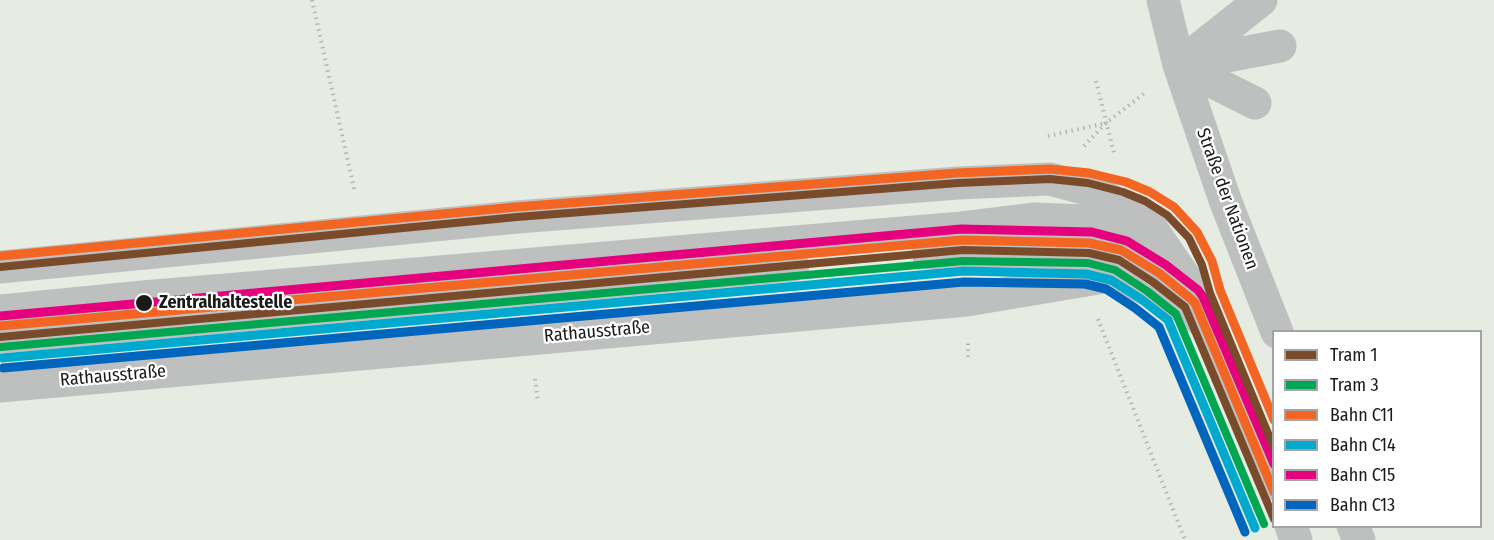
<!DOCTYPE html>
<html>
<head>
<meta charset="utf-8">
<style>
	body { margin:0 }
	#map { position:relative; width:1494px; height:540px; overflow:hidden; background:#f7f9f4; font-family:"Fira Sans Condensed",sans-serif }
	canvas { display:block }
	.legend { position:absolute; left:1272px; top:330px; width:210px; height:198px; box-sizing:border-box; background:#fff; border:2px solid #a3a4a3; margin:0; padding:8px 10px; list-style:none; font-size:18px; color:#1a1b18 }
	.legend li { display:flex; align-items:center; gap:12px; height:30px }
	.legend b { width:30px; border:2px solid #a3a4a3 }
</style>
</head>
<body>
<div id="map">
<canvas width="1494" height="540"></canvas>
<ul class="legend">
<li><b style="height:8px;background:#7a4b2a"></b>Tram 1</li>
<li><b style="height:8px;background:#00a651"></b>Tram 3</li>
<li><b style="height:8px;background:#f26522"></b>Bahn C11</li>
<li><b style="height:8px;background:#00a9ce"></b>Bahn C14</li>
<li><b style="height:8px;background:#e5007d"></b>Bahn C15</li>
<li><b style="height:8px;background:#0065bd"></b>Bahn C13</li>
</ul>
</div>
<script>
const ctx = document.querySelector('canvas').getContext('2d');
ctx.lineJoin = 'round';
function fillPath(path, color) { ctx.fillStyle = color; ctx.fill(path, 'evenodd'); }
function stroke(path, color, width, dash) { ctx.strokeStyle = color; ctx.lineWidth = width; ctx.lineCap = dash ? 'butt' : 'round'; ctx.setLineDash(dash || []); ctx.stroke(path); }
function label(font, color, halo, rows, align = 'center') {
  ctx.font = font + ' "Fira Sans Condensed",sans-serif'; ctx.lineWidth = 4.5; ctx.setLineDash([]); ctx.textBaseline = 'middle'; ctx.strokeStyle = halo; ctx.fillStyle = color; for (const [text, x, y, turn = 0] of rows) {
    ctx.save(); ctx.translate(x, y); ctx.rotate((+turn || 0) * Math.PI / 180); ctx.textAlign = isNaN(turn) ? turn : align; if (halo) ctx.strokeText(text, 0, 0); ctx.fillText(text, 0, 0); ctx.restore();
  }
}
fillPath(new Path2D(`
	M 0,0 L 1494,0 L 1494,540 L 0,540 ZM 1274,332 L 1480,332 L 1480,526 L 1274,526 Z`), '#e7ece2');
stroke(new Path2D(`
	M 312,0 L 355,193
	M 1096,81 L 1114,153
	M 1048,136 L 1106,123
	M 1084,146 L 1106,123 L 1146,92
	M 1098,319 L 1185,540
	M 968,357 L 968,340
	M 535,379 L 538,402`), '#b5b5b4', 4, [1.5, 4.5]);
stroke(new Path2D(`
	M 1163,0 L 1179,65 L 1225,200 L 1277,332
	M 1184,64 L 1280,46
	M 1179,65 L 1261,0
	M 1179,65 L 1255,103
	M 928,253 L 963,250 L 1089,253 L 1119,260 L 1136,271
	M 0,267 L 517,217 L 958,183 L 1050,179 L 1098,192 L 1151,228 L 1188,282 L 1209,326 L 1274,484
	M 0,311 L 143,297 L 962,228 L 1035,219 L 1086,221 L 1121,234 L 1144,244 L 1155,253
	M 0,337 L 793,265
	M 0,386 L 967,300 L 1116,275 L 1185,307 L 1207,325
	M 1291,526 L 1296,540
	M 1353,526 L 1359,540`), '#bebfbf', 33);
stroke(new Path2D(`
	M 0,256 L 516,207 L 957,173 L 1050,169 L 1089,173 L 1126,182 L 1150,192 L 1174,207 L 1197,232 L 1212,261 L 1220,290 L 1274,420
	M 0,326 L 962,240 L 1089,243 L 1121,250 L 1159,273 L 1191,299 L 1195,303 L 1274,492`), '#f26522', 9);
stroke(new Path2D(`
	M 2,358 L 964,271 L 1086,274 L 1111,280 L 1141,299 L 1168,320 L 1255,528`), '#00a9ce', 9);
stroke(new Path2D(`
	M 0,316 L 961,229 L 1092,232 L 1127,241 L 1166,265 L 1198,290 L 1203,297 L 1274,464`), '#e5007d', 9);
stroke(new Path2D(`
	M 3,368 L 964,282 L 1085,284 L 1106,289 L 1135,308 L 1159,327 L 1245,532`), '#0065bd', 9);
stroke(new Path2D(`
	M 0,267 L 517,217 L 958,183 L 1050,179 L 1088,183 L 1123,192 L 1145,201 L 1167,215 L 1189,238 L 1202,265 L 1210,293 L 1274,448
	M 0,337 L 963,250 L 1089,253 L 1119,260 L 1153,282 L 1185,307 L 1274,519`), '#7a4b2a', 8);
stroke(new Path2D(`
	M 1,347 L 963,261 L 1088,263 L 1115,270 L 1147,291 L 1176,314 L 1264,524`), '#00a651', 8);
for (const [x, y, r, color] of [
	[144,303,9,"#1a1b18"]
]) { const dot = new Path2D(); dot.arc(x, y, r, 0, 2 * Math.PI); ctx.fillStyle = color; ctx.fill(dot); stroke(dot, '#fff', 2); }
label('18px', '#1a1b18', '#fff', [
	["Straße der Nationen",1227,199,70],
	["Rathausstraße",597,332,-5],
	["Rathausstraße",113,376,-5]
]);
label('bold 18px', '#1a1b18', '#fff', [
	["Zentralhaltestelle",159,303]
], 'left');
</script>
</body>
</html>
